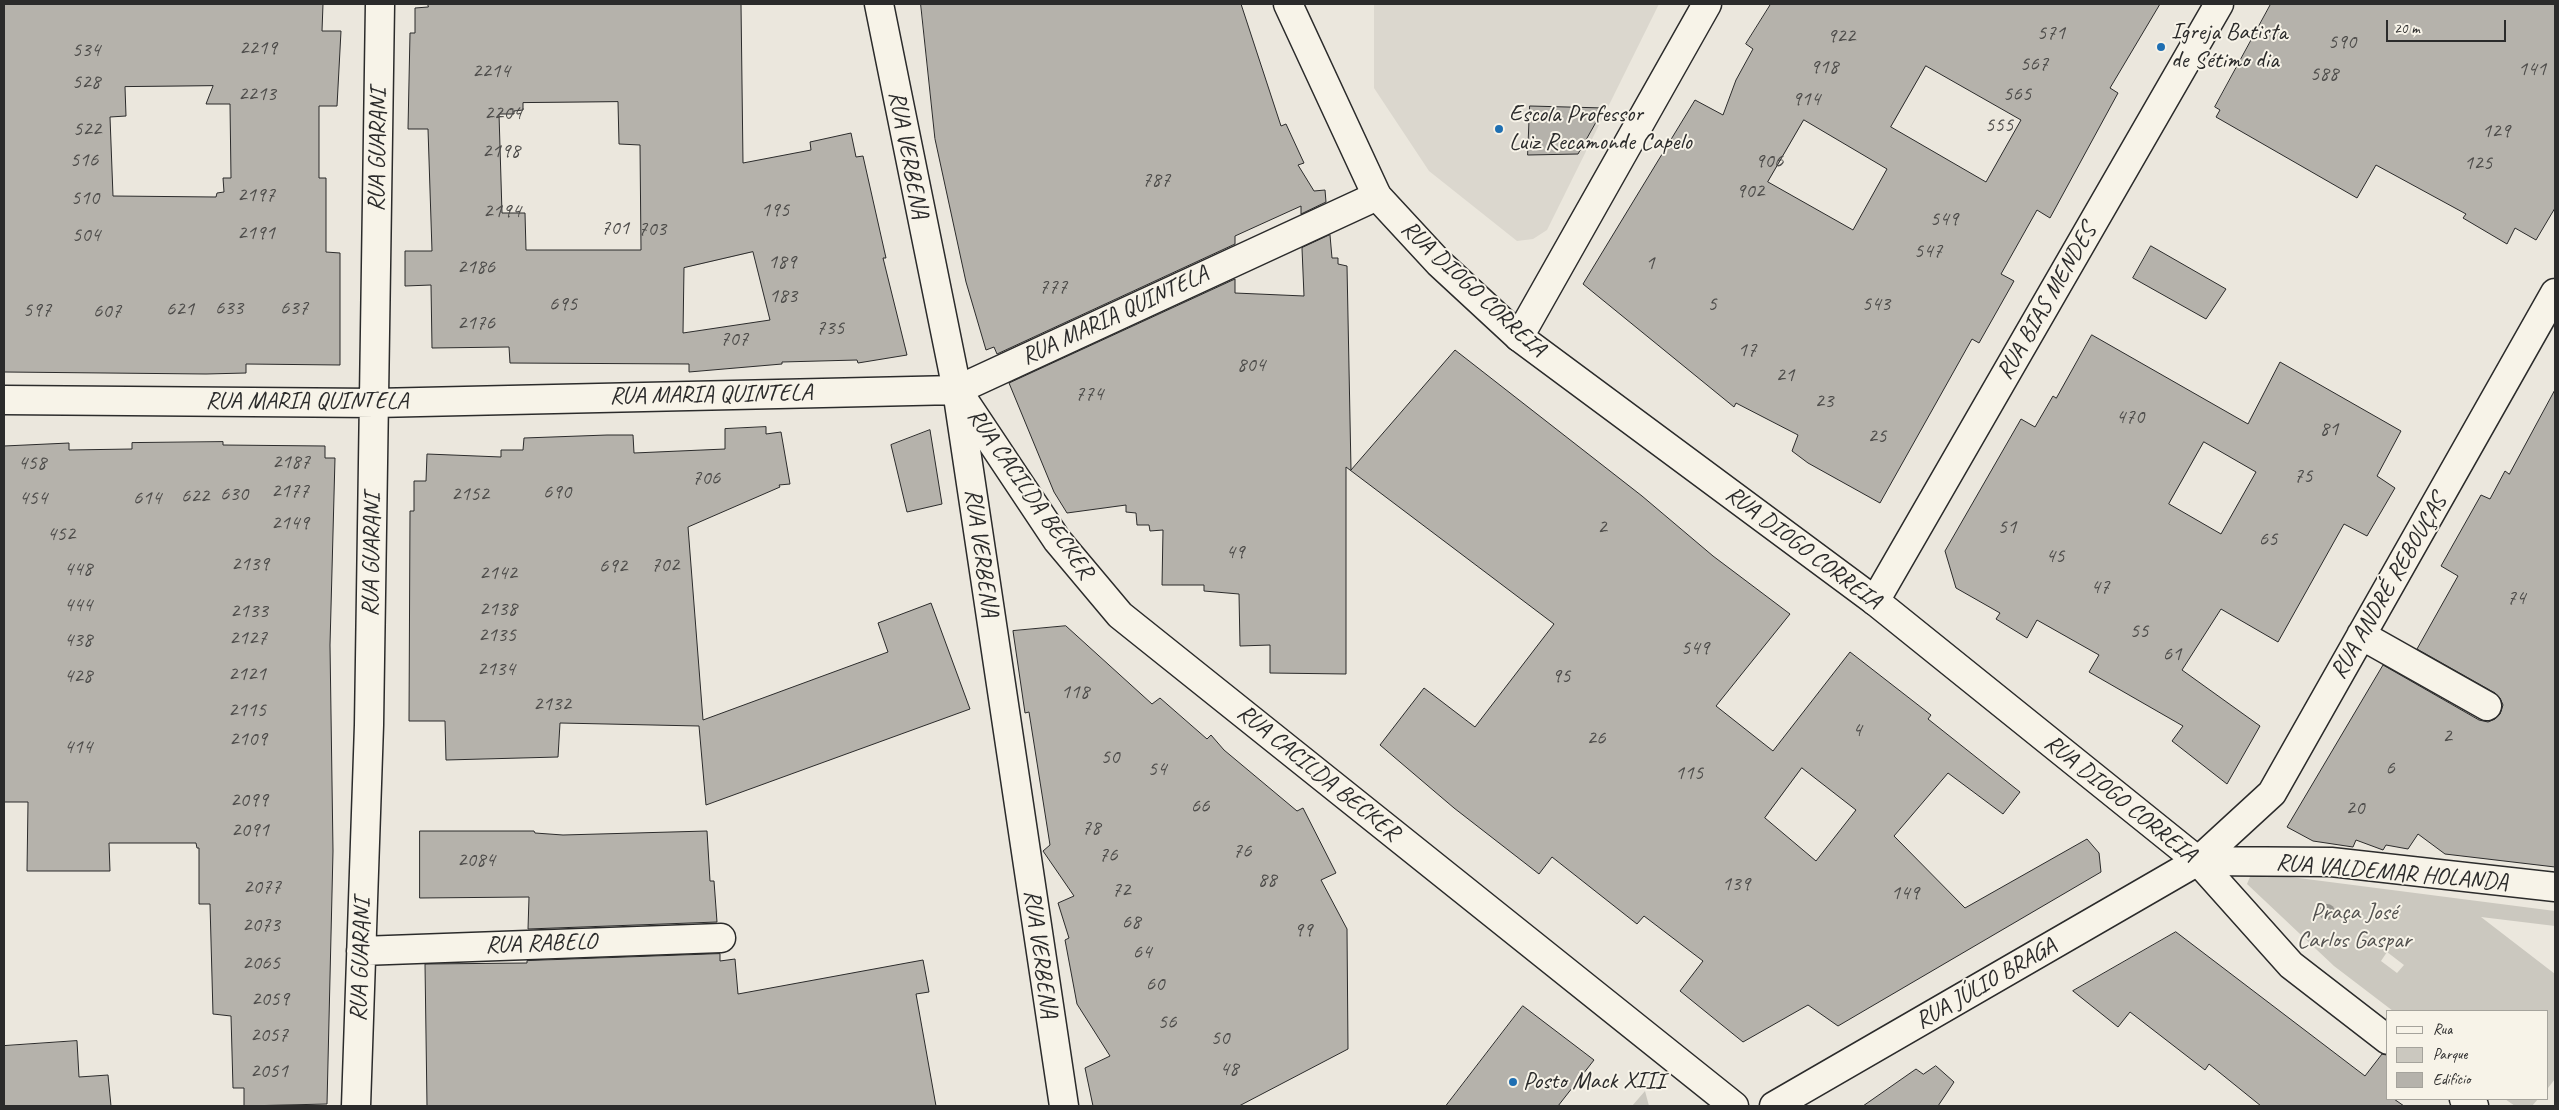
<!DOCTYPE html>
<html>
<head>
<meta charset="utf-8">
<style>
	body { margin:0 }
	#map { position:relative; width:2559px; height:1110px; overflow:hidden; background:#ebe7dd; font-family:Caveat,sans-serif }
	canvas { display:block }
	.frame { position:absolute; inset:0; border:5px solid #2b2b2b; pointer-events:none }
	.legend { position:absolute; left:2386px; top:1010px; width:162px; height:90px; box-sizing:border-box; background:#f7f3e8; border:1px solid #a5a39c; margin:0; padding:6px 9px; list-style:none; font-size:15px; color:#2b2b2b }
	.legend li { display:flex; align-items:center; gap:10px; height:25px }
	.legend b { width:25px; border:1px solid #a5a39c }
	.scale { position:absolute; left:2386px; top:20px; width:120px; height:22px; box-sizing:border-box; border:2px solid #2b2b2b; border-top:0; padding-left:6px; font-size:15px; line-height:18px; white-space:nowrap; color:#2b2b2b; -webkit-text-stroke:4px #f7f3e8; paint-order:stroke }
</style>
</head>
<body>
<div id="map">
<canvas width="2559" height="1110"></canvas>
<div class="frame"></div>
<ul class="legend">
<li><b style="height:6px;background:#f7f3e8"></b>Rua</li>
<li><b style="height:14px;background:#cbc8bf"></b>Parque</li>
<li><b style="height:14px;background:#b5b2ab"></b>Edifício</li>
</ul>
<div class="scale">20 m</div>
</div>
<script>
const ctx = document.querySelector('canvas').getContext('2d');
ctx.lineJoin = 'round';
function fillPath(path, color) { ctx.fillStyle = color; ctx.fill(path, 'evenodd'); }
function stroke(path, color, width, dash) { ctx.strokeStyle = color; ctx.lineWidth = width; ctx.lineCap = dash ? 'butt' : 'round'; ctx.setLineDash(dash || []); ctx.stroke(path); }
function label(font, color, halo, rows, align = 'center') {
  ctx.font = font + ' Caveat,sans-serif'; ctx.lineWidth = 4; ctx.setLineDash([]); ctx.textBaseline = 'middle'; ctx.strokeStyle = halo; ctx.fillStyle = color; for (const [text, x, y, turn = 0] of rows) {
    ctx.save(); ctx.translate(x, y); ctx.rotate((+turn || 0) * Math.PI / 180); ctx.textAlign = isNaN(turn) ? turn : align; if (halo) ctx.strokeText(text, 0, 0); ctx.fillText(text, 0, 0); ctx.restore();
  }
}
fillPath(new Path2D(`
	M 1374,4 L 1659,4 L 1547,230 L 1533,239 L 1517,241 L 1429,171 L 1374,88 Z`), '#dbd7ce');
fillPath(new Path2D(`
	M 2252,872 L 2555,911 L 2555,926 L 2481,917 L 2555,974 L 2555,1079 L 2548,1088 L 2548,1011 L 2393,1011 L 2334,966 L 2247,884 ZM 2387,952 L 2404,965 L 2397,973 L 2381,961 Z
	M 1645,1091 L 1649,1106 L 1632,1106 Z
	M 2505,1099 L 2538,1099 L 2532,1106 L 2515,1106 Z`), '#cbc8bf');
const building = new Path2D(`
	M 4,4 L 323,4 L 322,31 L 341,31 L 337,106 L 319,106 L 319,178 L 326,178 L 326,252 L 340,253 L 340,365 L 246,364 L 246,373 L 206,374 L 4,372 ZM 213,86 L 206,104 L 230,104 L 231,178 L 223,178 L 224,192 L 217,193 L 216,197 L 113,196 L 110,117 L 126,116 L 125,87 Z
	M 428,4 L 741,4 L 743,163 L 811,150 L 810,142 L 851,133 L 856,157 L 863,156 L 886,258 L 883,258 L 907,355 L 858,363 L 857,360 L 782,362 L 782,364 L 689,372 L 689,364 L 510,363 L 509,347 L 432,348 L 431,285 L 405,286 L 405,251 L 432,251 L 428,129 L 408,129 L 410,33 L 415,33 L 415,8 L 428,7 ZM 618,102 L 619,144 L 640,145 L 641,250 L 526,250 L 525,213 L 502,213 L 499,114 L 514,114 L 514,111 L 523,110 L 523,103 ZM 753,252 L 770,320 L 683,333 L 684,268 Z
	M 921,4 L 1241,4 L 1281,126 L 1286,124 L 1304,163 L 1298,165 L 1314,191 L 1325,190 L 1326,202 L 1301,214 L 1301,206 L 1235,236 L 1235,244 L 997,354 L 994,347 L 986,350 L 966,282 L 935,139 Z
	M 1771,4 L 2160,4 L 2110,88 L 2118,93 L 2050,218 L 2037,210 L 2001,274 L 2014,281 L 1979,343 L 1972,339 L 1880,503 L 1808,463 L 1792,451 L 1798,435 L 1736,403 L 1734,407 L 1583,284 L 1695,100 L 1723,115 L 1736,80 L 1753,49 L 1746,44 ZM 1926,66 L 2021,120 L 1986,182 L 1891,127 ZM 1804,120 L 1887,169 L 1853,230 L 1768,182 Z
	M 2271,4 L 2555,4 L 2555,208 L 2536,240 L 2515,228 L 2507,244 L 2463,218 L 2466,214 L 2376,165 L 2357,198 L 2216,117 L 2220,110 L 2215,107 Z
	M 1530,106 L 1604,108 L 1578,154 L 1528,155 Z
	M 1330,235 L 1332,258 L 1338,258 L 1338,264 L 1347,266 L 1351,470 L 1455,350 L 1642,496 L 1713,556 L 1790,614 L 1716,706 L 1773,751 L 1850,652 L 1931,715 L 1928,719 L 2020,792 L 2003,814 L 1948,773 L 1894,836 L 1965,908 L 2087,839 L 2099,853 L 2101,872 L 1838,1026 L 1808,1005 L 1743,1042 L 1680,991 L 1703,961 L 1644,916 L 1637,924 L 1552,857 L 1539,874 L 1454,808 L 1380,745 L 1424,688 L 1475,727 L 1554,624 L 1346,467 L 1346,674 L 1270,673 L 1270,645 L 1240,646 L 1239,594 L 1204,591 L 1204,585 L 1162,585 L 1163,530 L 1150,531 L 1149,525 L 1137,525 L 1136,513 L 1126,512 L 1126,505 L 1067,513 L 1054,492 L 1009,383 L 1235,279 L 1235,293 L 1304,296 L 1302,248 ZM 1802,768 L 1856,810 L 1816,861 L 1765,818 Z
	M 2151,246 L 2226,289 L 2206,319 L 2133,278 Z
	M 2092,335 L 2248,424 L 2280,362 L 2401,431 L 2377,476 L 2395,488 L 2367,536 L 2344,524 L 2278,642 L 2221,609 L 2182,670 L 2260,726 L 2227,784 L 2172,741 L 2183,726 L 2089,672 L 2099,655 L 2037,620 L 2027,638 L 1996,619 L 2000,613 L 1956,588 L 1945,551 L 2021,419 L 2035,427 L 2053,396 L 2056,398 ZM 2204,442 L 2256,472 L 2221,534 L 2169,504 Z
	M 2555,390 L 2555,867 L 2445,854 L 2418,834 L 2408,849 L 2386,845 L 2383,850 L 2356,840 L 2353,847 L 2313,841 L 2287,827 L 2383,665 L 2479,720 L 2488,722 L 2495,719 L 2500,714 L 2503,705 L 2500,698 L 2495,693 L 2417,649 L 2458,576 L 2441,566 L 2481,495 L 2490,499 L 2505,471 L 2509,474 Z
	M 766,427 L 766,434 L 781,432 L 790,484 L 779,485 L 780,487 L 688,527 L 703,720 L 888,652 L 878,623 L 931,603 L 970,709 L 706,805 L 699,726 L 560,723 L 558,757 L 446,760 L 445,721 L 409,721 L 410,511 L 414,511 L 414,481 L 426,481 L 427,454 L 501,457 L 501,450 L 523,450 L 524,438 L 607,435 L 633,435 L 634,453 L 725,449 L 725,429 Z
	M 930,430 L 942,504 L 907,512 L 891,445 Z
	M 223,442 L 223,445 L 325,446 L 325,458 L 335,458 L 330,645 L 333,851 L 327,1104 L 244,1106 L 244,1088 L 233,1088 L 231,1016 L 213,1014 L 210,904 L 199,904 L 199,848 L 197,848 L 196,843 L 109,843 L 110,871 L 27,871 L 28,802 L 4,802 L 4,446 L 69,443 L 69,450 L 132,449 L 132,443 Z
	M 1066,626 L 1152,704 L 1160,698 L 1207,739 L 1211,735 L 1224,750 L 1297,811 L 1303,808 L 1336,873 L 1321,880 L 1347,929 L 1348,1049 L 1239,1106 L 1093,1106 L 1085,1068 L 1110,1056 L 1077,1004 L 1065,940 L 1069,938 L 1058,903 L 1074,896 L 1043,851 L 1050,845 L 1029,712 L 1025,713 L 1013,631 Z
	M 420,831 L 534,831 L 535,833 L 563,835 L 707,831 L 710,881 L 714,881 L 717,922 L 528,929 L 529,897 L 420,898 Z
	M 2176,932 L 2365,1076 L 2382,1054 L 2388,1055 L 2388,1099 L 2394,1099 L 2404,1106 L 2261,1106 L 2209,1064 L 2205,1070 L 2130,1012 L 2118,1027 L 2073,991 Z
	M 720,954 L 720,961 L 735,959 L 738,994 L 923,960 L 929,992 L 916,994 L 936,1106 L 427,1106 L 425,964 L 527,963 L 527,961 Z
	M 1523,1006 L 1594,1060 L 1558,1106 L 1446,1106 Z
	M 77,1041 L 79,1077 L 108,1075 L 111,1106 L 4,1106 L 4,1046 Z
	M 1936,1066 L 1954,1082 L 1938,1106 L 1863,1106 L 1916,1069 L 1923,1074 Z`);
fillPath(building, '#b5b2ab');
stroke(building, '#2b2b2b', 1);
const minor = new Path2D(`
	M 1519,337 L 1707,4
	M 957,390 L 1064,1106
	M 4,400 L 375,403 L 957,390 L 1377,196
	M 1875,601 L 2219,4
	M 2361,635 L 2487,706
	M 2198,861 L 2272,793 L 2555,293
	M 2198,861 L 2331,862 L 2555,887
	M 361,951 L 721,938
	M 356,1106 L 369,725 L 380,4`);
const tertiary = new Path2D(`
	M 1774,1106 L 2198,861`);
const primary = new Path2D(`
	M 879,4 L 957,390 L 1057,540 L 1120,615 L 1734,1106
	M 1288,4 L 1377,196 L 1439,263 L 1519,337 L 1875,601 L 2198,861 L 2291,965 L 2388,1040
	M 2464,1099 L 2474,1106`);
stroke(minor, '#2b2b2b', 31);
stroke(tertiary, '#2b2b2b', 31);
stroke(primary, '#2b2b2b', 31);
stroke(minor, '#f7f3e8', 28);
stroke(tertiary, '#f7f3e8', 28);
stroke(primary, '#f7f3e8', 28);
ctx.fillStyle = '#97958f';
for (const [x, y] of [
	[2327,912]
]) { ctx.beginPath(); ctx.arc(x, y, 8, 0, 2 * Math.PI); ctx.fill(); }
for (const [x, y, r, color] of [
	[2161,47,5,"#1f6fb2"],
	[1499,129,5,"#1f6fb2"],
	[1513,1082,5,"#1f6fb2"]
]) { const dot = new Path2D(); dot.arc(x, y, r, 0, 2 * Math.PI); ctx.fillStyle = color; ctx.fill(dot); stroke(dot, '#f7f3e8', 2); }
label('21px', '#4e4d4b', null, [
	["571",2051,33],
	["922",1841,36],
	["590",2342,42],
	["2219",258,48],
	["534",86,50],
	["567",2034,64],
	["918",1824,67],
	["141",2532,69],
	["2214",491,71],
	["588",2324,74],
	["528",86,82],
	["2213",257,94],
	["565",2017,94],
	["914",1806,99],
	["2204",503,113],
	["555",1999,125],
	["522",87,129],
	["129",2496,131],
	["2198",501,151],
	["516",84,160],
	["906",1769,161],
	["125",2478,163],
	["787",1156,180],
	["902",1750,191],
	["2197",256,195],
	["510",85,198],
	["195",775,210],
	["2194",502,211],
	["549",1944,219],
	["701",615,228],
	["703",652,229],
	["2191",256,233],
	["504",86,235],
	["547",1928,251],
	["189",782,262],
	["1",1650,263],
	["2186",476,267],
	["777",1053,287],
	["183",783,296],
	["695",563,304],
	["5",1712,304],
	["543",1876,304],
	["633",229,308],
	["637",294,308],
	["621",180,309],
	["597",37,310],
	["607",107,311],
	["2176",476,323],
	["735",830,328],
	["707",734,339],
	["17",1747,350],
	["804",1251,365],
	["21",1785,375],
	["774",1089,394],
	["23",1824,401],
	["470",2130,417],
	["81",2329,429],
	["25",1877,436],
	["2187",291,462],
	["458",32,463],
	["75",2303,476],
	["706",706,478],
	["2177",290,491],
	["690",557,492],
	["630",234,494],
	["2152",470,494],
	["622",195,496],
	["454",33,498],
	["614",147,498],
	["2149",290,523],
	["2",1602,527],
	["51",2007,527],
	["452",61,534],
	["65",2268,539],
	["49",1235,552],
	["45",2055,556],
	["2139",250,564],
	["702",665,565],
	["692",613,566],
	["448",78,569],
	["2142",498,573],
	["47",2100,587],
	["74",2516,598],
	["444",78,605],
	["2138",498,609],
	["2133",249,611],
	["55",2139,631],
	["2135",497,635],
	["2127",248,638],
	["438",78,640],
	["549",1695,648],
	["61",2172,654],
	["2134",496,669],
	["2121",247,674],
	["428",78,676],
	["95",1561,676],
	["118",1075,692],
	["2132",552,704],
	["2115",247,710],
	["4",1857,730],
	["2",2447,736],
	["26",1596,738],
	["2109",248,739],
	["414",78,747],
	["50",1110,757],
	["6",2390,768],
	["54",1157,769],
	["115",1689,773],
	["2099",249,800],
	["66",1200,806],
	["20",2355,808],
	["78",1091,828],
	["2091",250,830],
	["76",1242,851],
	["76",1108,855],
	["2084",476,860],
	["88",1267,880],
	["139",1736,884],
	["2077",262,887],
	["72",1121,890],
	["149",1905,893],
	["68",1131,922],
	["2073",261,925],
	["99",1303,930],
	["64",1142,952],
	["2065",261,963],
	["60",1155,984],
	["2059",270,999],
	["56",1167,1022],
	["2057",269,1035],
	["50",1220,1038],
	["48",1229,1069],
	["2051",269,1071]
]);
label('24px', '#2b2b2b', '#f7f3e8', [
	["Igreja Batista",2171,33],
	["de Sétimo dia",2171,61],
	["Escola Professor",1509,115],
	["Luiz Recamonde Capelo",1509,143],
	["Posto Mack XIII",1523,1082]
], 'left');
label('24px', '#2b2b2b', '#f7f3e8', [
	["RUA GUARANI",378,150,-89],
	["RUA VERBENA",908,155,79],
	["RUA DIOGO CORREIA",1473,289,43],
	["RUA BIAS MENDES",2047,302,-60],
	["RUA MARIA QUINTELA",1115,316,-25],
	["RUA MARIA QUINTELA",711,395,-1],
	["RUA MARIA QUINTELA",307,402],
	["RUA CACILDA BECKER",1030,494,55],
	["RUA DIOGO CORREIA",1803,548,37],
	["RUA VERBENA",981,553,82],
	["RUA GUARANI",372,555,-89],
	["RUA ANDRÉ REBOUÇAS",2389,587,-60],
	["RUA CACILDA BECKER",1318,773,39],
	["RUA DIOGO CORREIA",2120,799,39],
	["RUA VALDEMAR HOLANDA",2392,873,5],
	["RUA RABELO",541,944,-2],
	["RUA VERBENA",1040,954,82],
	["RUA GUARANI",361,960,-88],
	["RUA JÚLIO BRAGA",1986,984,-30]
]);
label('24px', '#535250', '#f7f3e8', [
	["Praça José",2354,913],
	["Carlos Gaspar",2354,941]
]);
</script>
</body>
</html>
